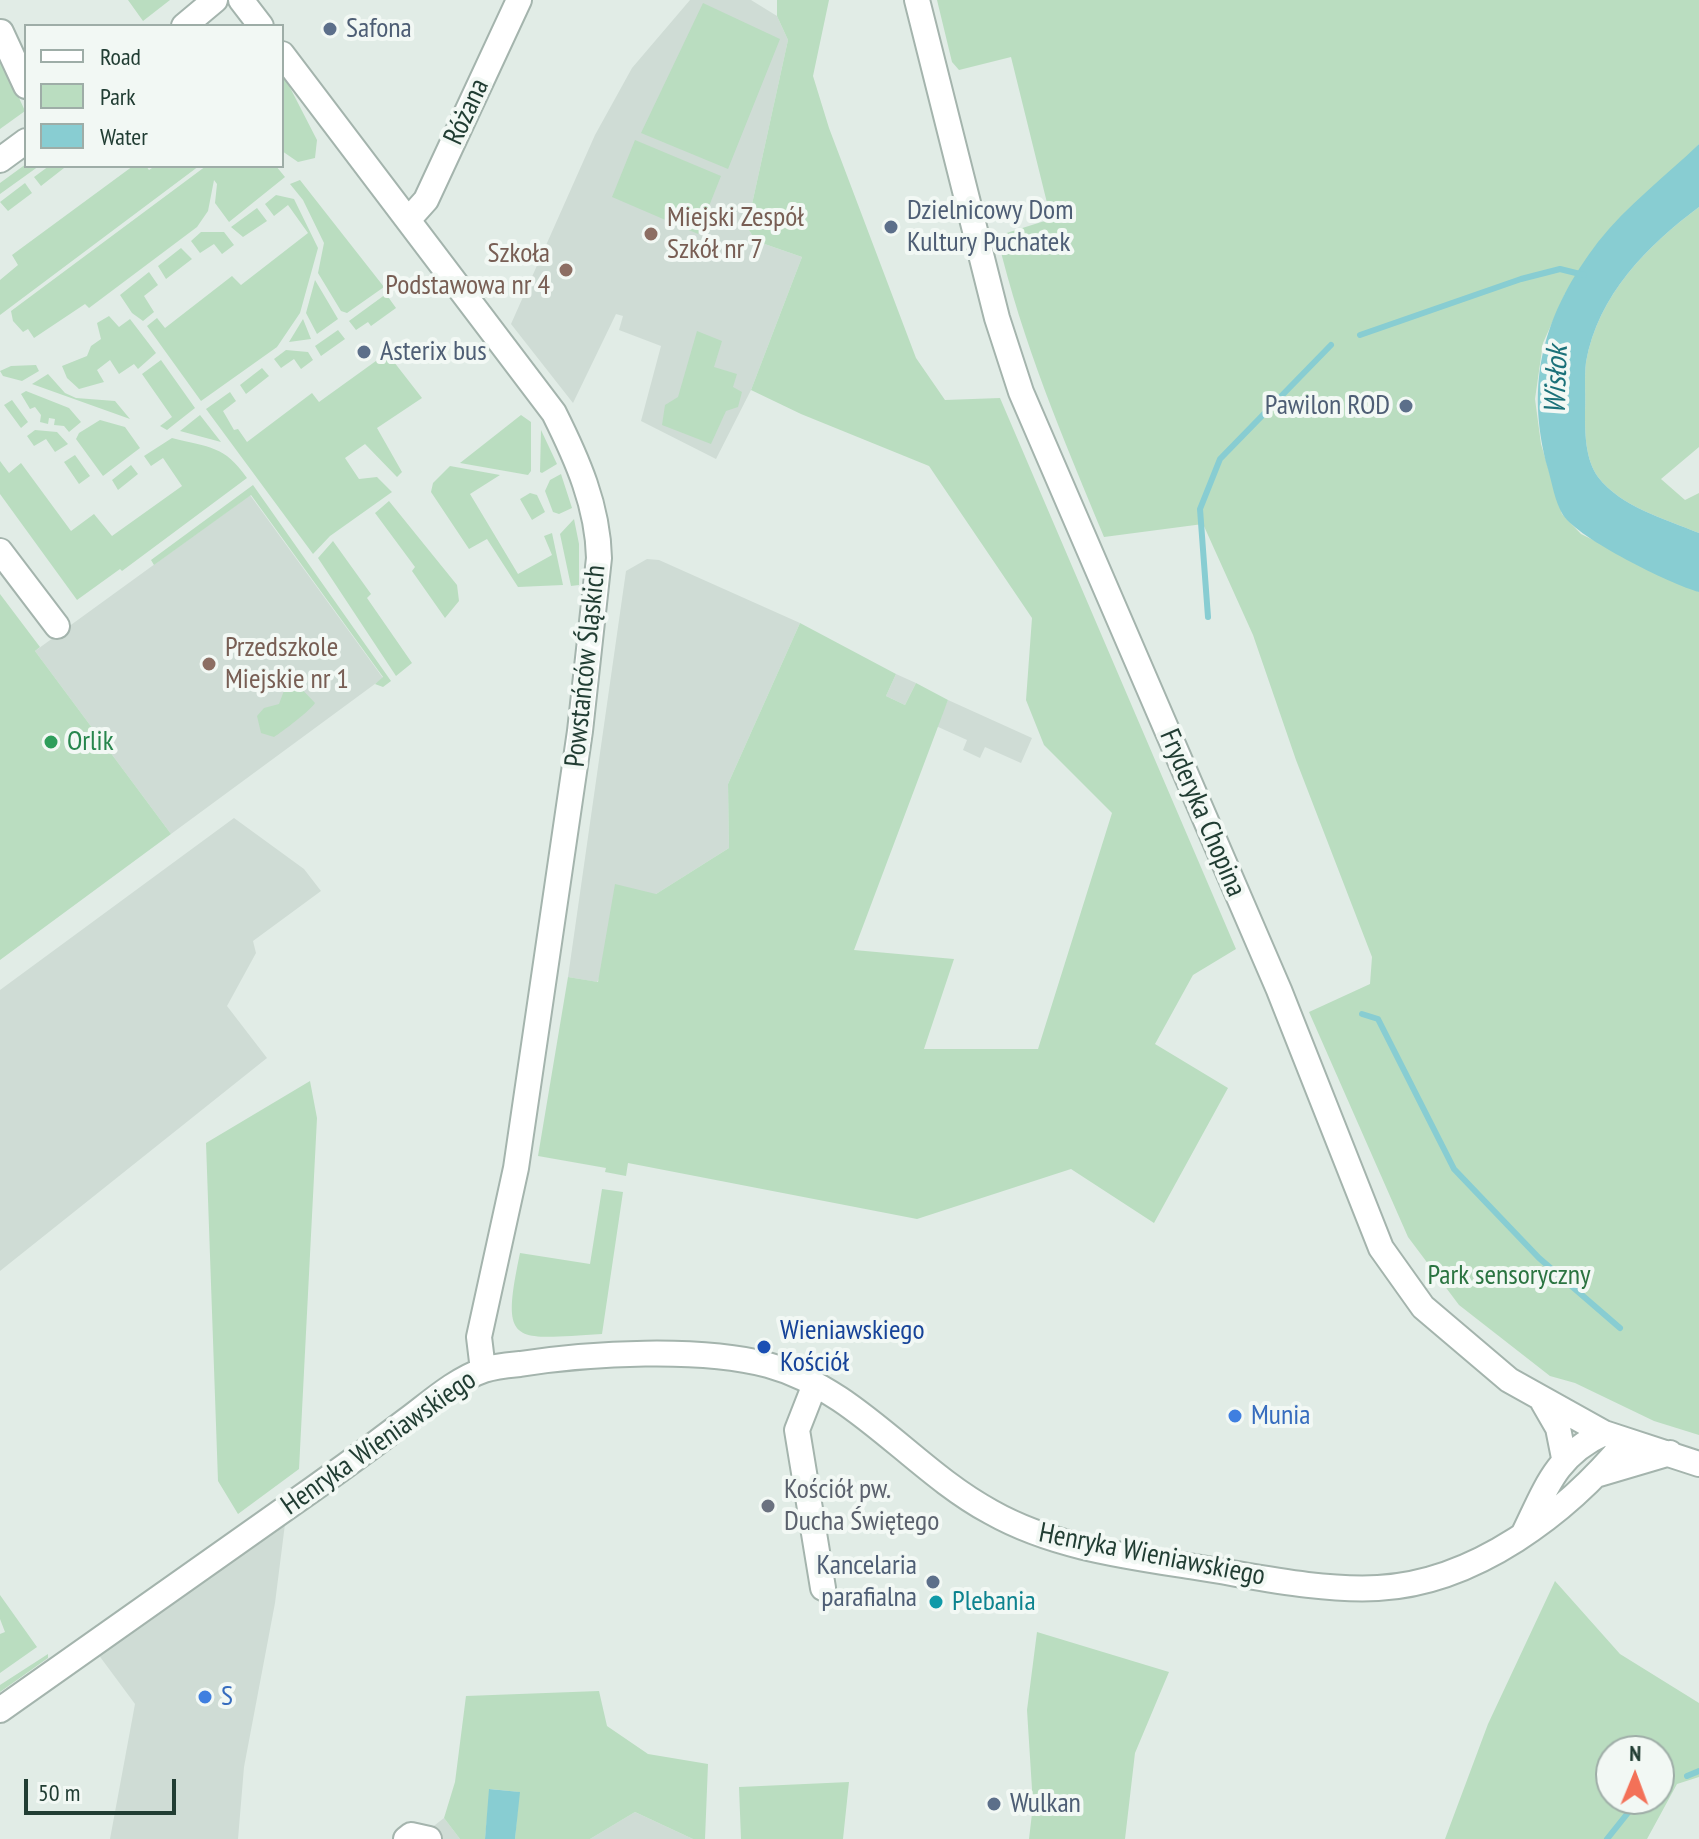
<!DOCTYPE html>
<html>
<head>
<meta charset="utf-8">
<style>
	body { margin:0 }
	#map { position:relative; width:1699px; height:1839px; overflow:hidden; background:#e1ece6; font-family:"PT Sans Narrow",sans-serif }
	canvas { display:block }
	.legend { position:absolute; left:24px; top:24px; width:260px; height:144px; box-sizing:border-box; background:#f2f8f4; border:2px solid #9eada7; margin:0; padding:10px 14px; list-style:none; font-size:24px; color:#213d33 }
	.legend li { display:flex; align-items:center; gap:16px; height:40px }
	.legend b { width:40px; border:2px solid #9eada7 }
	.north { position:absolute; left:1595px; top:1735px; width:80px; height:80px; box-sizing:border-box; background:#f2f8f4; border:2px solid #9eada7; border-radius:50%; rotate:1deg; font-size:22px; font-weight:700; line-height:32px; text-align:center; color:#213d33 }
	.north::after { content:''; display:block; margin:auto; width:28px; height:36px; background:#f37158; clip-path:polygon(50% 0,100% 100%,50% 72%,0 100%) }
	.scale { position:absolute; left:24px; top:1779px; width:152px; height:36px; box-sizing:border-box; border:4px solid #213d33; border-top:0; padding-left:10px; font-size:24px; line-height:28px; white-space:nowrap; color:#213d33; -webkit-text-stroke:6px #f2f8f4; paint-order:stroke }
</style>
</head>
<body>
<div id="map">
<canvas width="1699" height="1839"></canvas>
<ul class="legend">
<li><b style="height:10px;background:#fff"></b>Road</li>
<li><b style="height:22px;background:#baddc0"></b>Park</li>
<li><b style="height:22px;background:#88cdd2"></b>Water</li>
</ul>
<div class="north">N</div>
<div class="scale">50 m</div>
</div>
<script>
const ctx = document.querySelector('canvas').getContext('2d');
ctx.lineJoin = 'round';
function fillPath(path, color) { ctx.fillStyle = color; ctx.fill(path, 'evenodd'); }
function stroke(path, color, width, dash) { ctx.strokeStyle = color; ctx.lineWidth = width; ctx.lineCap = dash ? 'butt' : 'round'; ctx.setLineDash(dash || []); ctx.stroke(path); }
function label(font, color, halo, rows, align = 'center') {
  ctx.font = font + ' "PT Sans Narrow",sans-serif'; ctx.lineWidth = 8; ctx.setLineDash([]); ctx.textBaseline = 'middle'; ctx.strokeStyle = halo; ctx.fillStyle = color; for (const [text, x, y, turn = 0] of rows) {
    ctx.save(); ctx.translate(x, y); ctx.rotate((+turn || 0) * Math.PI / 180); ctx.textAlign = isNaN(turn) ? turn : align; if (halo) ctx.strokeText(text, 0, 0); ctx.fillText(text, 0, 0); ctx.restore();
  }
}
fillPath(new Path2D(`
	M 690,0 L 751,0 L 777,16 L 788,40 L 747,227 L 756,241 L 802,257 L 751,390 L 716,459 L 641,421 L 661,346 L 619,330 L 623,316 L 616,314 L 573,403 L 511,324 L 595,135 L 632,68 Z
	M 250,495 L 383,678 L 171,834 L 35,651 Z
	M 647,559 L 659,560 L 800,623 L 728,784 L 729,848 L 656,894 L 597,982 L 568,977 L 626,571 Z
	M 896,674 L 916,683 L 905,705 L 886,696 Z
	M 948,700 L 1032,738 L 1021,763 L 985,747 L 980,758 L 963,750 L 967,740 L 936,726 Z
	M 234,818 L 304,869 L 321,891 L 253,941 L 256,953 L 227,1006 L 267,1058 L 0,1271 L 0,990 Z
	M 286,1516 L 275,1603 L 244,1767 L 238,1839 L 110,1839 L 135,1704 L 95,1650 Z
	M 635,1812 L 693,1839 L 590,1839 Z
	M 444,1818 L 460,1839 L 417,1839 Z`), '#cfdcd5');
fillPath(new Path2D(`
	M 128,0 L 170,0 L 143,21 Z
	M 777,0 L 829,0 L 813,76 L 829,128 L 916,358 L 945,400 L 1000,398 L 1236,949 L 1193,975 L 1155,1044 L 1228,1088 L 1154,1223 L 1071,1169 L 917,1219 L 628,1163 L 626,1176 L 605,1172 L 606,1168 L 538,1156 L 568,977 L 598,982 L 615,884 L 656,894 L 729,848 L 728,784 L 800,623 L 896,674 L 886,696 L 905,705 L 916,683 L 948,700 L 854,950 L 954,959 L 924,1049 L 1038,1049 L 1112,813 L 1044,745 L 1026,700 L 1032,618 L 929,466 L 801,414 L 751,390 L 802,257 L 756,241 L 747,227 L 788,40 L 777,16 Z
	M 937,0 L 1699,0 L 1699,144 L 1565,294 L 1543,343 L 1535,399 L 1541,444 L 1562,514 L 1581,534 L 1699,592 L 1699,1435 L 1654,1421 L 1575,1383 L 1550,1376 L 1459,1305 L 1408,1237 L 1309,1012 L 1370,984 L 1372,957 L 1296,760 L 1253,635 L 1203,524 L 1104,537 C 1062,435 1023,345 997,236 L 1051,219 L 1011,57 L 959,70 L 952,62 Z
	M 703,3 L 780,39 L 728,169 L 641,133 Z
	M 0,56 L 25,111 L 0,129 Z
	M 282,72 L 317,140 L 315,158 L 298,162 L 282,151 Z
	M 635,140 L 721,176 L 698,234 L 612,197 Z
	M 26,164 L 39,166 L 0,194 L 0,183 Z
	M 49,166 L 64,168 L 41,186 L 34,177 Z
	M 133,166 L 146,166 L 149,170 L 155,166 L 199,166 L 0,315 L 0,280 L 18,265 L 12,255 Z
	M 206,166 L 276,166 L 285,177 L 229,222 L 215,203 L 217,184 L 214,180 L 208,211 L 197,227 L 89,308 L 85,304 L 34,338 L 28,329 L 23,332 L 13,321 L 11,311 Z
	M 300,180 L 384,287 L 347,313 L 341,311 L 318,273 L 324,243 L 303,200 L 290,184 Z
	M 25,183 L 32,193 L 8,211 L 0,202 Z
	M 276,195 L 294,199 L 318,248 L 300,313 L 277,347 L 201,401 L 147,326 L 157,318 L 165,328 L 232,276 L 241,285 L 308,233 L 288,205 L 274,216 L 265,204 Z
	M 1699,207 L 1699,447 L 1661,479 L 1685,500 L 1699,493 L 1699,533 C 1665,519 1621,507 1598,477 C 1585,459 1585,432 1585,412 C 1586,396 1584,378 1586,362 C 1598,295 1647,246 1699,207 Z
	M 257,208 L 267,221 L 243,237 L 231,227 Z
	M 201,232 L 224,232 L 234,245 L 222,254 L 214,244 L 200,253 L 191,241 Z
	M 181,248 L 192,259 L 166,279 L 158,266 Z
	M 149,272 L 158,285 L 144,296 L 154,312 L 143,321 L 132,313 L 120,295 Z
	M 315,280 L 338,319 L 317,334 L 306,313 Z
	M 386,294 L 396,308 L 371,326 L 368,322 L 356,330 L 349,321 Z
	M 109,316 L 119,327 L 130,319 L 156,353 L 138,369 L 134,364 L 119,374 L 110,360 L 97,370 L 104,382 L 79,389 L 67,378 L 62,366 L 87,356 L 91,346 L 101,339 L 97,323 Z
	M 303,319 L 311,339 L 289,342 Z
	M 338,330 L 345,339 L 321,356 L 315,346 Z
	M 697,331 L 722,341 L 714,367 L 737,374 L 733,387 L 742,392 L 738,407 L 726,411 L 711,444 L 662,425 L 665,405 L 678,397 Z
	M 286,350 L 308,352 L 313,360 L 301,369 L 294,359 L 281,368 L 274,359 Z
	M 387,353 L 422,398 L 377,428 L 402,472 L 397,477 L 365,444 L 345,458 L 359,479 L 377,477 L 392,492 L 330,536 L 313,554 L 206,409 L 230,392 L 236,401 L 223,411 L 234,430 L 238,429 L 247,442 L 312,393 L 319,402 Z
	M 161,360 L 195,408 L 167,430 L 160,426 L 172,417 L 142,374 Z
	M 36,365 L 39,371 L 22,381 L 3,376 L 0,371 L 11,366 Z
	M 262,368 L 269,376 L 246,394 L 240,385 Z
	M 48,374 L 65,393 L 76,398 L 115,401 L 130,419 L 32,384 Z
	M 26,391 L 69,408 L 81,422 L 69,432 L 64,426 L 54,425 L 55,419 L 49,418 L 48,424 L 40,422 L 41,415 L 35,407 L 30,409 L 21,394 Z
	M 12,400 L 28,422 L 21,428 L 4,405 Z
	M 200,415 L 221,442 L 180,431 Z
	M 521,415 L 531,422 L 531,471 L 528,475 L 460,463 Z
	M 100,420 L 125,427 L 140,448 L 103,476 L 76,439 L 79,433 Z
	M 35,430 L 57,432 L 68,444 L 55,452 L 46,439 L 34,446 L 27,436 Z
	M 541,430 L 557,464 L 542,473 L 540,472 Z
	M 172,438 C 210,448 224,445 247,478 L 122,571 L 120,569 L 77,600 L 0,494 L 0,461 L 9,473 L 21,463 L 71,531 L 94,514 L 112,536 L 182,486 L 163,458 L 151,466 L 144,456 Z
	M 75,455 L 90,476 L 79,484 L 64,462 Z
	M 131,465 L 138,474 L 118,490 L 112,480 Z
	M 450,466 L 500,475 L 470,494 L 518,574 L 552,555 L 544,536 L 552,533 L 563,585 L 518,587 L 487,539 L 469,549 L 431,492 L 433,483 Z
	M 561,474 L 572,508 L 559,514 L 553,512 L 545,491 L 550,480 Z
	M 253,485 L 391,681 L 383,687 L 375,684 L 383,677 L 251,495 L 154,565 L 151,560 Z
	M 530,493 L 537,495 L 545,512 L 532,520 L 520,499 Z
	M 389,501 L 457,585 L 459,601 L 445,618 L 412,571 L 415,567 L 375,513 Z
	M 574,519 L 579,544 L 579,585 L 571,586 L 560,534 Z
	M 333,541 L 371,594 L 367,598 L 412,663 L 396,676 L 318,558 Z
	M 0,594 L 40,647 L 35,651 L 171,834 L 0,960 Z
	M 295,682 L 315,703 C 311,710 282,732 274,737 L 261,733 L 257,716 L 264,708 L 279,704 L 285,688 Z
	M 310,1081 L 317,1118 L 299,1469 L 238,1514 L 218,1481 L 206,1143 Z
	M 602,1189 L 623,1192 L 602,1334 C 513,1339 500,1348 520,1253 L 590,1264 Z
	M 1555,1581 L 1620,1654 L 1699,1703 L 1699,1777 L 1677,1784 L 1647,1839 L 1445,1839 L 1488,1724 ZM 1611,1751 L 1659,1751 L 1659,1799 L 1611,1799 Z
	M 0,1595 L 37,1647 L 0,1673 L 0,1634 L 5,1632 L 0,1619 Z
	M 1037,1632 L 1169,1672 L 1135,1753 L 1125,1839 L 1029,1839 L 1033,1805 L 1027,1710 Z
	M 48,1654 L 48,1658 L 0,1692 L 0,1685 Z
	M 599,1691 L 607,1726 L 648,1754 L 708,1764 L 705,1839 L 693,1839 L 635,1812 L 590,1839 L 515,1839 L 519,1792 L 490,1789 L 485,1839 L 460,1839 L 444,1818 L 455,1782 L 466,1696 Z
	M 849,1782 L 843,1839 L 741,1839 L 739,1787 Z`), '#baddc0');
fillPath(new Path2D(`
	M 1699,144 L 1699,207 C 1647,246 1598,295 1586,362 C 1584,378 1586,396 1585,412 C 1585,432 1585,459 1598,477 C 1621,507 1665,519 1699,533 L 1699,592 C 1670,584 1579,539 1563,515 C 1555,502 1552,483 1548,469 C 1524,382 1544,313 1598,242 C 1627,205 1666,176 1699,144 Z
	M 489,1789 L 520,1792 L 515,1839 L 485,1839 Z`), '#88cdd2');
stroke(new Path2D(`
	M 1360,335 L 1521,279 L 1560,269 L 1584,275
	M 1208,617 L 1200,509 L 1220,459 L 1331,345
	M 1362,1014 L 1378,1019 L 1454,1169 L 1539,1258 L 1620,1328
	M 1687,1776 L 1699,1771
	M 1659,1782 L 1669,1779
	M 1607,1839 L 1639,1799`), '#88cdd2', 6);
const minor = new Path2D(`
	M 241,0 L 261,26
	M 917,0 L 997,318 L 1021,392 L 1279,990 L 1381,1248 L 1423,1307 L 1509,1380 L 1604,1433 L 1699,1464
	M 184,26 L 215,0
	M 1,32 L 26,86
	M 282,54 L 554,413 C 577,459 598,506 599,558 L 580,731 L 516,1168 L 479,1337 L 483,1370
	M 0,160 L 26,141
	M 409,219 L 426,200 L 519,0
	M 0,551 L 57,626
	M 815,1384 L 797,1430 L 823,1588
	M 1543,1402 L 1558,1428 L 1564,1458
	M 1599,1474 L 1670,1453
	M 1524,1533 C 1546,1488 1556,1455 1604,1433
	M 0,1710 C 93,1644 186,1579 279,1513 C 322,1483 365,1452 407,1420 C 430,1403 455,1380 484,1370 C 495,1366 509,1365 520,1364 C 591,1353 700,1347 768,1365 C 856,1389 913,1470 991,1512 C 1053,1547 1125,1556 1195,1567 C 1254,1576 1318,1591 1378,1588 C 1475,1583 1567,1513 1626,1441
	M 406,1839 L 411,1835 L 429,1839`);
stroke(minor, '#a4b4ad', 28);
stroke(minor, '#fff', 24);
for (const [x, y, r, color] of [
	[330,29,8,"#5c6f8a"],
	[891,227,8,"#5c6f8a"],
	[651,234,8,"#8d6e63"],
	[566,270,8,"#8d6e63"],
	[364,352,8,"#5c6f8a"],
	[1406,406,8,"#5c6f8a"],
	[209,664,8,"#8d6e63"],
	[51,742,8,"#2e9e5b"],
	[764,1347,8,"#1a4fb4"],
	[1235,1416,8,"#3f7fe0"],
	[768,1506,8,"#6b7280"],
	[933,1582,8,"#5c6f8a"],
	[936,1602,8,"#0f9aa8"],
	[205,1697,8,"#3f7fe0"],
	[994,1804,8,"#5c6f8a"]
]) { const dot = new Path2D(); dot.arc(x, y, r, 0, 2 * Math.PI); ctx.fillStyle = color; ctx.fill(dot); stroke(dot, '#f2f8f4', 3); }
label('28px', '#4e5e75', '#f2f8f4', [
	["Safona",346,29],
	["Dzielnicowy Dom",907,211],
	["Kultury Puchatek",907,243],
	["Asterix bus",380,352],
	["Pawilon ROD",1390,406,"right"],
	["Kancelaria",917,1566,"right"],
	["parafialna",917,1598,"right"],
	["Wulkan",1010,1804]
], 'left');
label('28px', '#213d33', '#f2f8f4', [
	["Różana",467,112,-65],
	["Powstańców Śląskich",586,666,-84],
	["Fryderyka Chopina",1202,813,67],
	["Henryka Wieniawskiego",379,1443,-35],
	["Henryka Wieniawskiego",1152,1555,11]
]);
label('28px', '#785e54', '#f2f8f4', [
	["Miejski Zespół",667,218],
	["Szkół nr 7",667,250],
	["Szkoła",550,254,"right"],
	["Podstawowa nr 4",550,286,"right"],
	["Przedszkole",225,648],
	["Miejskie nr 1",225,680]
], 'left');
label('28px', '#27864d', '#f2f8f4', [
	["Orlik",67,742]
], 'left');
label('28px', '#2b7441', '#f2f8f4', [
	["Park sensoryczny",1509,1276]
]);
label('28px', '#164399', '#f2f8f4', [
	["Wieniawskiego",780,1331],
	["Kościół",780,1363]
], 'left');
label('28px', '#366cbe', '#f2f8f4', [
	["Munia",1251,1416],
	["S",221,1697]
], 'left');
label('28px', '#5b616d', '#f2f8f4', [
	["Kościół pw.",784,1490],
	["Ducha Świętego",784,1522]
], 'left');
label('28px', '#0d838f', '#f2f8f4', [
	["Plebania",952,1602]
], 'left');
label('italic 30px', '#1b7179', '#f2f8f4', [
	["Wisłok",1557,380,-88]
]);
</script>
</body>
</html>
